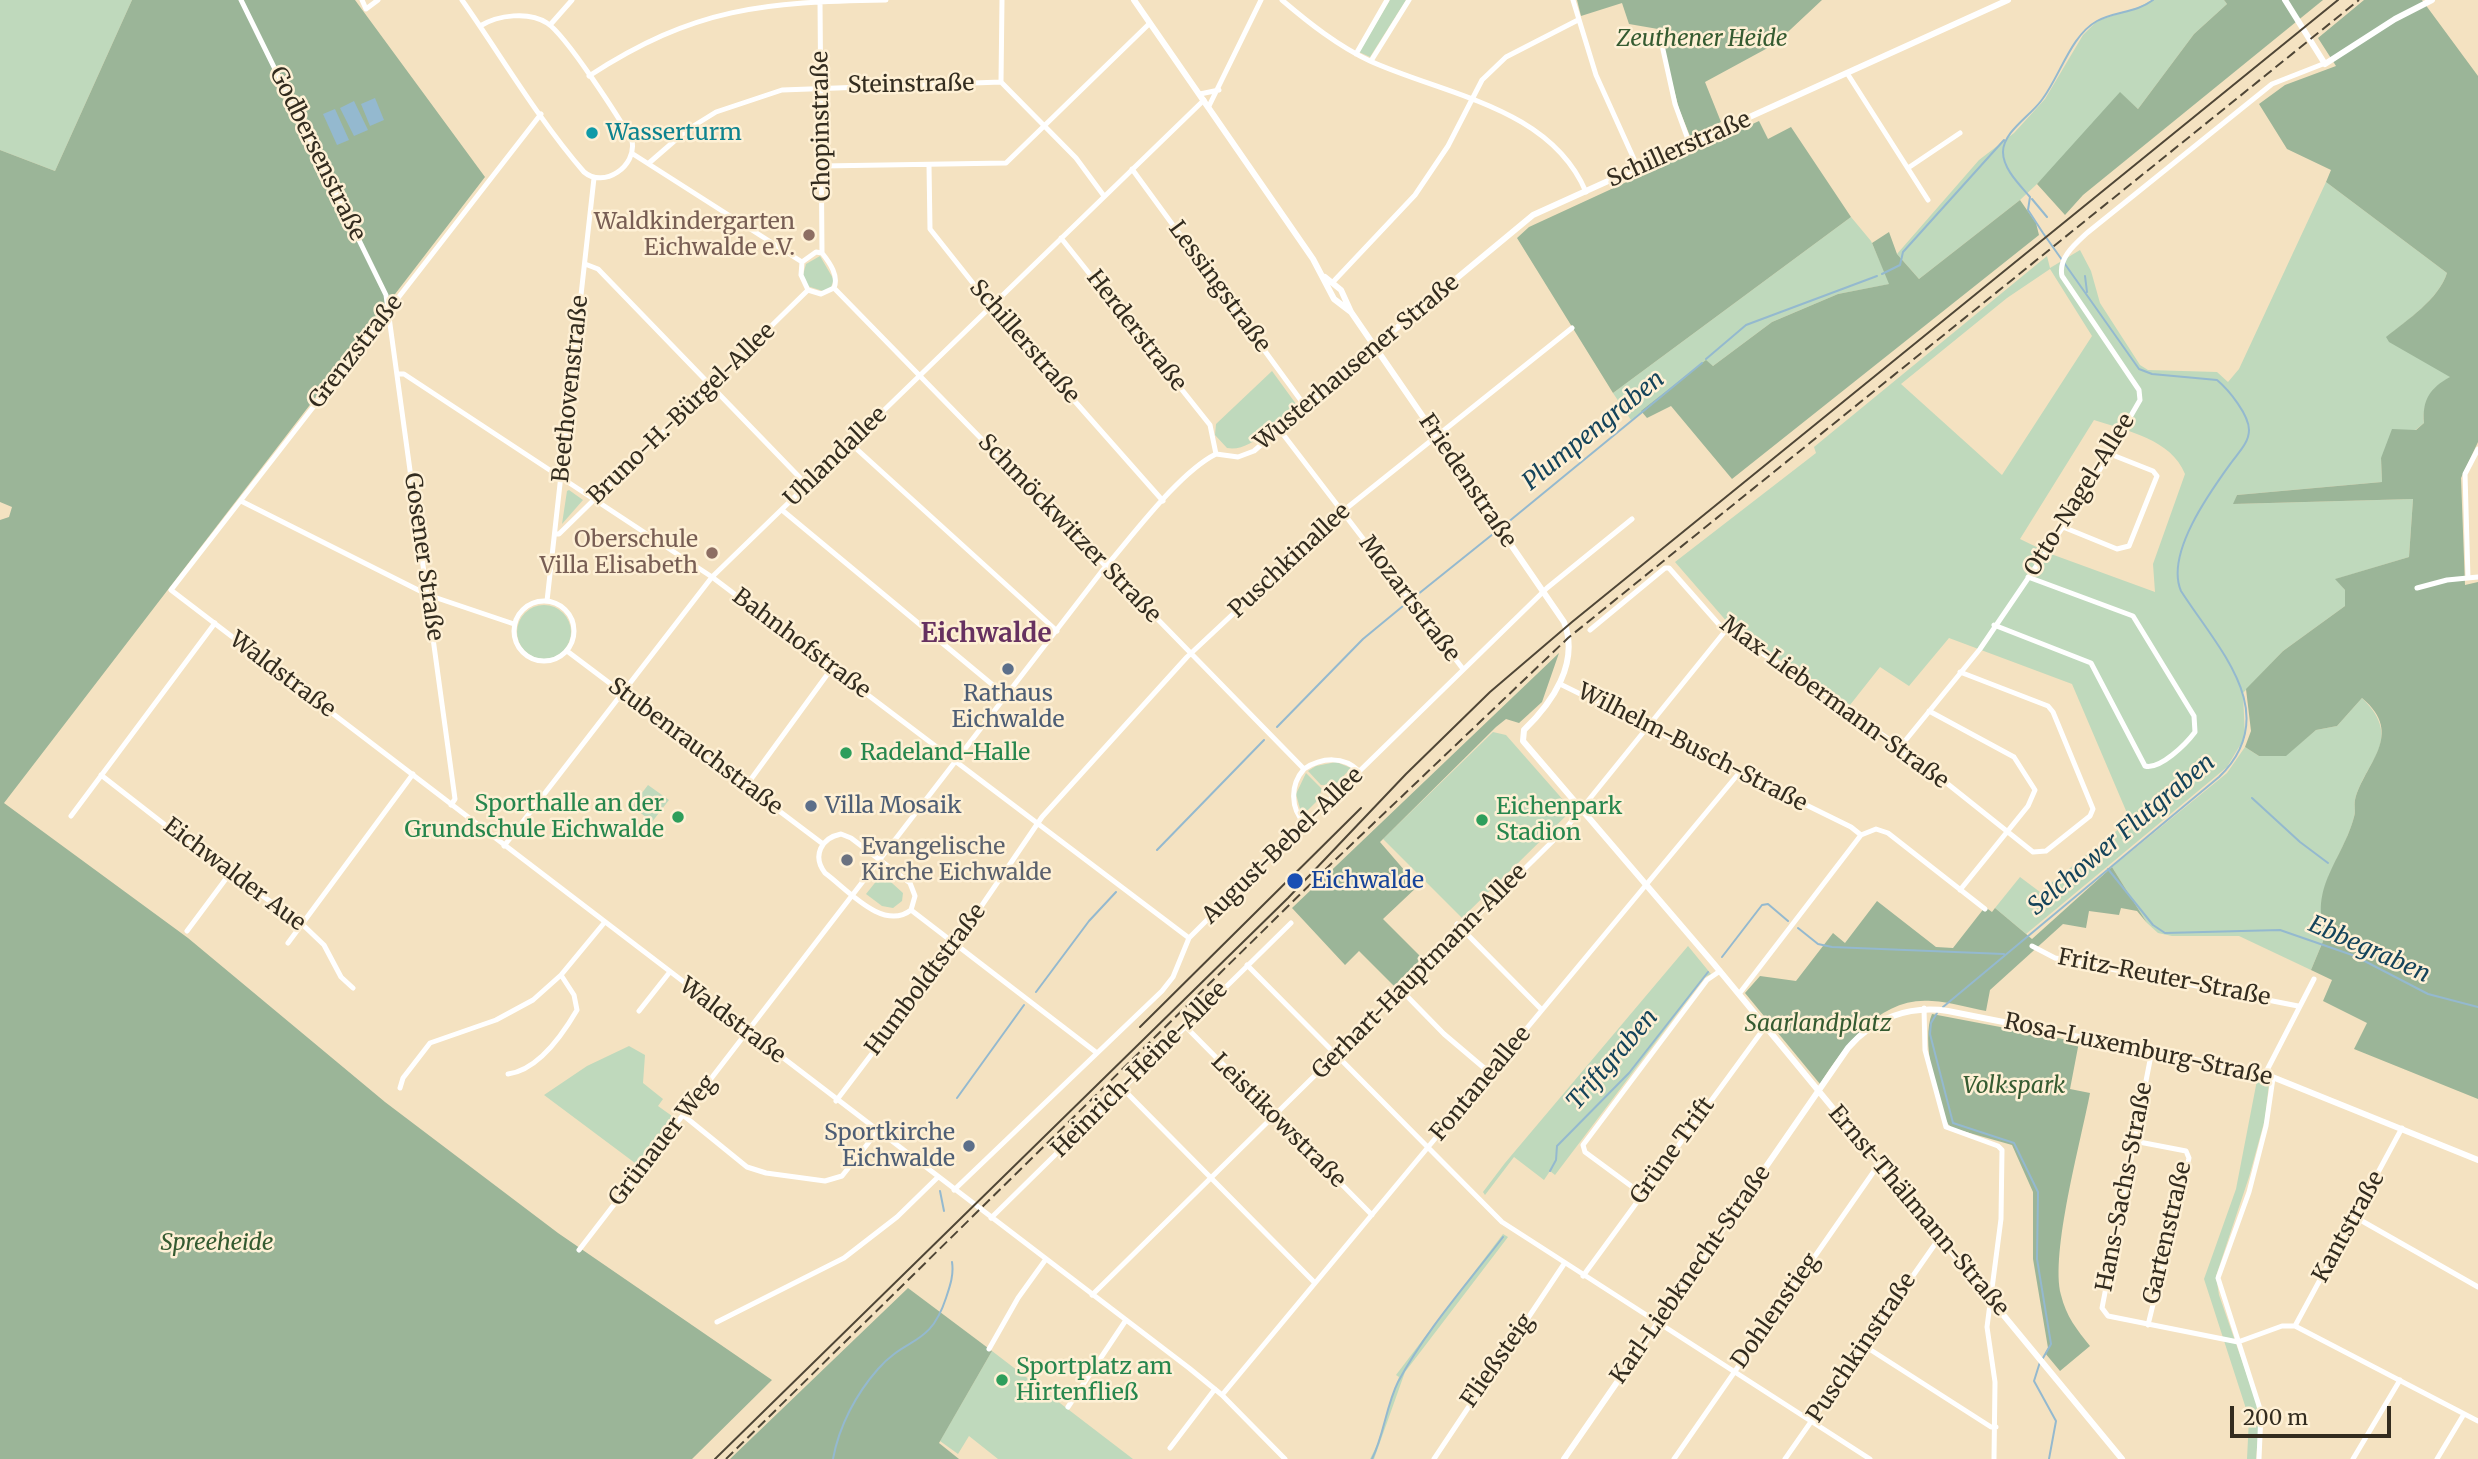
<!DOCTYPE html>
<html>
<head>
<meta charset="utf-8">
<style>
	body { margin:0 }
	#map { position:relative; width:2478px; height:1459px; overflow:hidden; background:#f4e2c1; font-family:Merriweather,serif }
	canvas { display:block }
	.scale { position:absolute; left:2230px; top:1406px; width:161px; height:32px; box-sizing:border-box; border:4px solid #332c1f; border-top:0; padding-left:9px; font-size:21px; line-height:24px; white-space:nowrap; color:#332c1f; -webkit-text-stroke:5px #fef0d5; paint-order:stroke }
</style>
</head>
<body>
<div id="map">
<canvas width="2478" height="1459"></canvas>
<div class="scale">200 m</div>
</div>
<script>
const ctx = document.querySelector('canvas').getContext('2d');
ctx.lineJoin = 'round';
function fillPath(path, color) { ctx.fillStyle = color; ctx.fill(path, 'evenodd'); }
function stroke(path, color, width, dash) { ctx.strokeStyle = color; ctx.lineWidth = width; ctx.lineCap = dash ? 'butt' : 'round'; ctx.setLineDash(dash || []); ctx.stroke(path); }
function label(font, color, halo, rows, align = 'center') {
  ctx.font = font + ' Merriweather,serif'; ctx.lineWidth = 5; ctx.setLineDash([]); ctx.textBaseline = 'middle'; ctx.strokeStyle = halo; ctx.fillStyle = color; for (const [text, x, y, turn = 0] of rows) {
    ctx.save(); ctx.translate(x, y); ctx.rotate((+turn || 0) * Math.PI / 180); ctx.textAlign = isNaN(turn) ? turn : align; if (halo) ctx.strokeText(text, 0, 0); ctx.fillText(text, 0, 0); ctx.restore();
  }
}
fillPath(new Path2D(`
	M 0,0 L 132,0 L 55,171 L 0,150 Z
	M 1390,0 L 1406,0 L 1370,57 L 1359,52 Z
	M 2152,0 L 2224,0 L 2227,4 L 2194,34 L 2138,109 L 2120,93 L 2055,167 L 2020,200 L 1919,279 L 1897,254 L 1979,160 L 2014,133 L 2045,99 L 2083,35 L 2097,21 L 2139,7 Z
	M 2326,182 L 2447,273 C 2439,299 2407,320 2387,337 L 2451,377 C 2432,387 2422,402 2424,423 L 2381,458 L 2382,482 L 2237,495 L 2234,504 L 2413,499 L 2409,557 L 2336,579 L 2345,590 L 2345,606 L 2283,651 L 2243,693 L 2245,737 L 2227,767 L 2026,934 L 1995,908 L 2020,877 L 2040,892 L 2130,820 L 2072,684 L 1949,638 L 1909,686 L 1880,667 L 1850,705 L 1735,631 L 1675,562 L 1816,453 L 1814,447 L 2047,256 L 2050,268 L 2080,250 L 2091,271 L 2100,303 L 2140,365 L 2148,370 L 2217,372 L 2228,382 L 2239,369 ZM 2050,269 L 2092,336 L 2002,475 L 1901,384 L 2007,298 ZM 2094,420 C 2127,431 2171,439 2185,474 L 2153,564 L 2155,592 L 2051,554 L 2020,539 Z
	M 1851,217 L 1871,241 L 1890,284 L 1838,294 L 1772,322 L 1713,366 L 1706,361 L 1631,420 L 1613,393 Z
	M 820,256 L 834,280 L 830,289 L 823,291 L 807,286 L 803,275 L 806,264 Z
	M 1272,371 L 1296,404 C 1279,419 1252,453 1227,448 L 1215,435 L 1216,424 Z
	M 569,490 L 583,500 L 562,524 L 567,491 Z
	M517 632a27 27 0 1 1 54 0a27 27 0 1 1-54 0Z
	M 2362,698 C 2405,740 2365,761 2355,800 C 2354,805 2356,811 2354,817 C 2344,857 2309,890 2326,934 L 2311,970 L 2239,936 L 2172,936 L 2158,933 L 2147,923 L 2112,867 L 2227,773 L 2245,747 L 2259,756 L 2286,755 L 2316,730 L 2337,726 Z
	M 1493,732 L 1506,735 L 1572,810 L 1462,918 L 1383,839 Z
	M 1336,762 L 1351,768 L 1334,786 L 1321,785 L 1308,771 L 1316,766 Z
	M 1306,773 L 1322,789 L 1318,800 L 1302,816 L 1296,794 Z
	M 648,785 L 669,800 L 652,822 L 632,806 Z
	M 882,874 L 903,893 L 902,901 L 893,908 L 882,906 L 866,894 Z
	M 1688,946 L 1711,974 L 1705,977 L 1555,1175 L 1550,1171 L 1544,1180 L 1514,1157 L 1485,1195 L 1483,1192 L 1505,1163 Z
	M 629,1046 L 645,1055 L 643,1083 L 663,1099 L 658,1106 L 672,1116 L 667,1123 L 670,1125 L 639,1166 L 544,1095 L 587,1066 Z
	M 2258,1075 L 2269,1083 L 2265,1119 L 2249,1177 L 2216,1276 L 2219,1295 L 2256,1401 L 2259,1425 L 2256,1459 L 2247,1459 L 2249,1418 L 2204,1279 L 2236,1189 Z
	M 1503,1234 L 1508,1237 L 1405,1372 L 1374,1459 L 1370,1459 L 1377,1445 L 1399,1377 L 1396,1375 Z
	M 992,1351 L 1133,1459 L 998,1459 L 969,1436 L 958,1454 L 940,1441 Z`), '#bfd9bc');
fillPath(new Path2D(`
	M 132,0 L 355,0 L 485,177 L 4,803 L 188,938 L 385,1102 L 558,1233 L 772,1380 L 692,1459 L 0,1459 L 0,520 L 9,517 L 12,507 L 0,502 L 0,150 L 55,171 Z
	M 1577,0 L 1822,0 L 1775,44 L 1705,82 L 1721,122 L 1690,136 L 1679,109 L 1658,29 L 1629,24 L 1622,3 L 1581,16 Z
	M 2224,0 L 2323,0 L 2083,195 L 2065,215 L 2037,184 L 2120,92 L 2138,109 L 2194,34 L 2227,4 Z
	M 2364,0 L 2422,0 L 2478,76 L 2478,442 L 2461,478 L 2465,585 L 2478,582 L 2478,1099 L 2354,1049 L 2367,1023 L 2323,1001 L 2332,980 L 2311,970 L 2326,934 C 2308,889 2343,859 2354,817 C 2356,812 2354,806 2355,800 C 2364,764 2406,735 2362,698 L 2337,726 L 2316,730 L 2286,756 L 2259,756 L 2245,747 L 2251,731 L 2246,689 L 2283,651 L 2345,606 L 2345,590 L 2335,579 L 2409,557 L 2413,499 L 2233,504 L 2237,495 L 2382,482 L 2381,458 L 2392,429 L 2416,430 L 2424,423 C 2422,400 2430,388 2450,377 L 2389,342 L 2386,337 C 2407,320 2439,299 2447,273 L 2326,182 L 2331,170 L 2287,149 L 2259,104 L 2285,85 L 2336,66 L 2318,38 Z
	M 1759,121 L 1768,139 L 1791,127 L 1851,217 L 1613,393 L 1517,238 L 1529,227 Z
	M 2020,200 L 2036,223 L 2039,235 L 1732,479 L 1671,406 L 1647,418 L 1641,411 L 1706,360 L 1713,366 L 1772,322 L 1838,294 L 1889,284 L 1872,243 L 1889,232 L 1897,254 L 1919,279 Z
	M 1559,653 L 1542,702 L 1519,723 L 1506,719 L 1496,727 L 1380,842 L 1418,886 L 1383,919 L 1422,958 L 1394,986 L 1359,951 L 1345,965 L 1292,908 Z
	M 2112,867 L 2147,923 L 2137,911 L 2121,908 L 2119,915 L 2089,911 L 2086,928 L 2063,924 L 1990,990 L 1986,1011 C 1969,1008 1950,1002 1932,1001 C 1880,996 1844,1046 1820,1084 L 1745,993 L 1760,976 L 1796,981 L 1833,933 L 1845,943 L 1877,901 L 1936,947 L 1953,948 L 1985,907 L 1992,912 L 1995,908 L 2032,939 Z
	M 1932,1014 L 2079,1042 L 2070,1089 L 2090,1093 C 2081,1141 2050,1253 2061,1295 C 2066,1316 2077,1330 2090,1346 L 2060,1371 L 2045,1353 L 2048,1348 L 2033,1259 L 2033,1192 L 2012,1145 L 1952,1128 L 1948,1124 C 1936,1100 1921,1039 1932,1014 Z
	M 908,1288 L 992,1351 L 939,1443 L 959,1459 L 730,1459 Z`), '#9bb598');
fillPath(new Path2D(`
	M 375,98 L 384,120 L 370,126 L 361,104 Z
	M 354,101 L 368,130 L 354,136 L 340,108 Z
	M 335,109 L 349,140 L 337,145 L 323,114 Z`), '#94b9cf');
stroke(new Path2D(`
	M 2032,199 L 2047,217
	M 1882,274 L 1900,265 L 1903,252 L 2004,140
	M 2085,276 L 2087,292
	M 1706,359 L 1746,325 L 1877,276
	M 1507,523 L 1702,363
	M 1417,595 L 1493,534
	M 1277,727 L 1363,639 L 1403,606
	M 2252,798 L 2300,842 L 2328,863
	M 1157,850 L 1264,740
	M 2108,869 L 2153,925 L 2165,933 L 2280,930 L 2355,956 L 2428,994 L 2478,1007
	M 1798,928 L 1818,944 L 1832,947 L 2004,954
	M 1722,957 L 1762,905 L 1768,904 L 1788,921
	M 1036,992 L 1089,921 L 1116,892
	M 1943,1007 L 2219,777 C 2284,714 2219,650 2181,591 C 2165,554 2210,492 2231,463 C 2238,453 2249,443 2249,430 C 2249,415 2229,390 2217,380 L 2152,374 L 2139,369 L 2043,233 L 2028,210 L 2030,197 C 2020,185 2003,169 2003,152 C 2003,132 2030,116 2041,101 C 2060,77 2070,36 2097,21 C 2115,11 2136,13 2153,0
	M 1937,1013 L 1931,1023 L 1930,1034 L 1953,1123 L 2014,1143 L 2038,1192 L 2037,1259 L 2051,1344 L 2043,1358
	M 957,1098 L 1024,1005
	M 1550,1171 L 1556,1160 L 1557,1146 L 1629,1073 L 1708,972
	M 940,1191 L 944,1211
	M 2040,1362 L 2034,1381 L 2056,1421 L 2049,1459
	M 833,1459 C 839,1426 856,1394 878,1369 C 907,1336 930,1347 946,1298 C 950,1286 954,1275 952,1262
	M 1372,1459 C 1384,1435 1386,1406 1398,1382 C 1426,1330 1467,1284 1503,1237`), '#94b9cf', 2);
stroke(new Path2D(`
	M 241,0 L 386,295 L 455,799 L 451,805
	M 362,0 L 366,9 L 378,0
	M 462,0 C 502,57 538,119 584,172 C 604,189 637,166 632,141 C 620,119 566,35 547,23 C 529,11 498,15 480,26
	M 1282,0 C 1309,23 1338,46 1370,61 C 1445,95 1550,107 1586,192
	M 1573,0 L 1596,75 L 1638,168
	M 820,1 L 822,253
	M 550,25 L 572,0
	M 1660,36 L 1675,104 L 1690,145
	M 1356,54 L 1387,0
	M 1371,61 L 1409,0
	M 1847,73 L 1928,200
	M 589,76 C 695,7 764,2 886,0
	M 1001,82 L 1076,158 L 1104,196
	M 1001,82 L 1002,0
	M 1200,94 L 1219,90
	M 1209,106 L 1261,0
	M 541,114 L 171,590 L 1189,1368 L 1222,1395 L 1285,1459
	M 633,154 L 802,262
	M 649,163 L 687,130 L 716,112 L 782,90 L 1001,82
	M 929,165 L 930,229 L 995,311 L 1163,501
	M 822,166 L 1006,163 L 1150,23
	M 1908,168 L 1960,133
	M 1132,169 L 1305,406
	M 1061,238 L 1210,425 L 1216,454
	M 816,252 L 822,253 C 830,263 839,276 834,288 L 821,294 L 808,290 L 801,275 L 802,262 Z
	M 585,264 L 598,269 L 807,485
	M 1333,282 L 1415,195 L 1448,146 L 1482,80 L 1506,57 L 1578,20
	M 834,288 L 1304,769
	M 398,374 L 404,374 L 712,577 L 1189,938
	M 1279,429 L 1463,669
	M 850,443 L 1057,631
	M 1216,454 L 1238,457 L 1254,451 L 1375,346
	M 241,501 L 428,595 L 514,624
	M 782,510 L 1006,696
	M 2063,527 L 2117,549 L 2129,546 L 2157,476 L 2153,471 L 2110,454
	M 555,534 L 559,534 L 808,290
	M 2468,578 L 2465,474 L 2478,449
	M 2417,588 L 2447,580 L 2478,577
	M514 631a30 30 0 1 1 60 0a30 30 0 1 1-60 0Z
	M 547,601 L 594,178
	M 1994,625 L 2091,663 L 2145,766 C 2160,770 2186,744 2195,732 L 2194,716 L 2133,616 L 2028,577
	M 1590,630 L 1665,568 L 1669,568 L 1723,629 L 1819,689 L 1898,746 L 1901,752 L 1934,773 L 2033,852 L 2046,851 L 2090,816 L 2093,809 L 2053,712 L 2048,706 L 1960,672
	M 567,651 L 823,844
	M 1560,684 L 1851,827 L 1861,835
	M 1929,711 L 2014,757 L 2035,790 L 2028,806 L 1960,890
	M 1898,746 L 1905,741 L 1980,649 L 2088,490 L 2140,400 L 2139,390 L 2062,276 C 2058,258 2075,244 2087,233 L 2272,84 L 2323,64
	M 101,775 L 187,842 L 302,924 L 324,945 L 341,977 L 353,988
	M 746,786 L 832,668
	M 71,816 L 215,623
	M 1305,824 C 1290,808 1290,785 1304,769 C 1322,757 1344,756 1359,771
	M 841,834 L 851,838 L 910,883 L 915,896 L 911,910 C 883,932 847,889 825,873 C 812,856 821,838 841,834 Z
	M 504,846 L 712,577 L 1204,100
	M 911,910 L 1097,1053
	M 1457,924 L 1542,1010
	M 187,931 L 231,872
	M 288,943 L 413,774
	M 2032,946 L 2055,958 L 2298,1006
	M 1247,965 L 1502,1222 L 1870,1459
	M 1401,990 L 1444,1034 L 1490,1073
	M 1739,994 L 1861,835 L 1876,829 L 1888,833 L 1985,909
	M 1924,1008 L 1925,1050 L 1946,1127 L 1998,1146 L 2002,1150 L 2001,1219 L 1987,1327 L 1995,1382 L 1994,1459
	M 639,1011 L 669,973
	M 1185,1026 L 1372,1215
	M 2152,1050 L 2102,1308 L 2108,1316 L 2238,1342
	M 508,1074 C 538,1070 563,1034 577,1010 L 574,995 L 561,975
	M 2265,1074 L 2314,979
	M 400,1088 L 403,1078 L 430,1043 L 496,1020 L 533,1000 L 561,975 L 604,923
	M 1122,1088 L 1315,1283
	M 836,1101 L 959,939 L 1042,817 L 1187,657 L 1343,511 L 1572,328
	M 683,1115 L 747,1167 L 766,1173 L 825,1181 L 842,1176 L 877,1132
	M 2134,1141 L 2186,1151 L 2189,1158 L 2148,1325
	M 954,1190 L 1162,991 L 1173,977 L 1189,938 L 1207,920 L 1547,588 L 1632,519
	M 1642,1194 L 1585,1152 L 1583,1145 L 1707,980 L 1720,971
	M 2355,1217 L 2478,1287
	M 991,1218 L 1291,923
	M 579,1250 L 1102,571 C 1131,538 1178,473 1216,454
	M 1583,1276 L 1765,1027
	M 1092,1295 L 1566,828 L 1726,630
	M 717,1322 L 844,1258 L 897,1217 L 938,1177
	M 2295,1326 L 2402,1128
	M 2238,1342 L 2282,1326 L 2295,1326 L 2478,1421
	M 1863,1345 L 1991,1427 L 1996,1427
	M 989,1349 L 1018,1298 L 1046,1259
	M 1222,1395 L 1739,773
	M 1068,1407 L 1126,1320
	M 1170,1448 L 1215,1389
	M 1434,1459 L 1564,1264
	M 1674,1459 L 1879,1164
	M 1785,1459 L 1940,1237
	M 2259,1459 L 2261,1412 L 2218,1278 L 2249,1192 L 2266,1126 L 2273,1078
	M 2353,1459 L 2400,1380
	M 2437,1459 L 2464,1414`), '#fff', 5);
stroke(new Path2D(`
	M 1134,0 L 1313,259 L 1334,299 L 1351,312
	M 2285,0 L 2325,64 L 2395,19 L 2432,0
	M 1325,277 L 1341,290 L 1351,312 L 1564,622 C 1580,663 1552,703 1524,730 L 1523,741 L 1714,964 L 2122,1459
	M 1375,346 L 1533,215 L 2008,0
	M 1564,1459 L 1848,1048 C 1874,1018 1909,1005 1948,1011 L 2265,1074 L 2478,1160`), '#fff', 6);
stroke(new Path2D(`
	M 1140,1027 L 1361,808
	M 715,1459 L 1288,898 L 1406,774 L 1490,692 L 1572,622 L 2338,0`), '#4f4636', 2);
stroke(new Path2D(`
	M 726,1459 L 1332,863 L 1568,638 L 2359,0`), '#4f4636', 2, [10, 5]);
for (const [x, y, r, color] of [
	[592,133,7,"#0f9aa8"],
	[809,235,7,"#8d6e63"],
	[712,553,7,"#8d6e63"],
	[1008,669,7,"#5c6f8a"],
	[846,753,7,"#2e9e5b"],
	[811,806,7,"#5c6f8a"],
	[678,817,7,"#2e9e5b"],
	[1482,820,7,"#2e9e5b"],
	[847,860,7,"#6b7280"],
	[1295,881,9,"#1a4fb4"],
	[969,1146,7,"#5c6f8a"],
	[1002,1380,7,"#2e9e5b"]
]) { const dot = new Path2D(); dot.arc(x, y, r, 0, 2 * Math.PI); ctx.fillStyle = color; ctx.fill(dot); stroke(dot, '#fef0d5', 2.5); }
label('italic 23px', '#355b31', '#fef0d5', [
	["Zeuthener Heide",1702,39],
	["Saarlandplatz",1818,1024],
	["Volkspark",2014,1086],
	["Spreeheide",217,1243]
]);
label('23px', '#332c1f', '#fef0d5', [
	["Steinstraße",911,85,-1],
	["Chopinstraße",822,126,-91],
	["Schillerstraße",1679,150,-24],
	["Godbersenstraße",317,154,64],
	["Lessingstraße",1219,287,54],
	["Herderstraße",1136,331,52],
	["Schillerstraße",1024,342,49],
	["Grenzstraße",356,352,-52],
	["Wusterhausener Straße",1357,363,-40],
	["Beethovenstraße",571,389,-84],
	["Bruno-H.-Bürgel-Allee",682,414,-44],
	["Uhlandallee",836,457,-44],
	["Friedenstraße",1467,481,56],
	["Otto-Nagel-Allee",2080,495,-58],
	["Schmöckwitzer Straße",1069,529,46],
	["Gosener Straße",423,557,82],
	["Puschkinallee",1290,561,-43],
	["Mozartstraße",1409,599,53],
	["Bahnhofstraße",801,644,37],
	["Waldstraße",282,675,37],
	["Max-Liebermann-Straße",1834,703,36],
	["Stubenrauchstraße",695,747,37],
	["Wilhelm-Busch-Straße",1692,748,27],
	["August-Bebel-Allee",1283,846,-44],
	["Eichwalder Aue",234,875,37],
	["Gerhart-Hauptmann-Allee",1420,972,-45],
	["Fritz-Reuter-Straße",2164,978,11],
	["Humboldtstraße",926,980,-53],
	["Waldstraße",732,1021,37],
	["Rosa-Luxemburg-Straße",2138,1050,12],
	["Heinrich-Heine-Allee",1140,1070,-45],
	["Fontaneallee",1481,1084,-50],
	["Leistikowstraße",1278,1121,45],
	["Grünauer Weg",663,1141,-52],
	["Grüne Trift",1673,1151,-54],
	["Hans-Sachs-Straße",2125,1187,-79],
	["Ernst-Thälmann-Straße",1918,1211,50],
	["Kantstraße",2349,1227,-61],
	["Gartenstraße",2168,1233,-77],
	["Karl-Liebknecht-Straße",1691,1275,-55],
	["Dohlenstieg",1776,1311,-55],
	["Puschkinstraße",1862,1348,-56],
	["Fließsteig",1498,1361,-55]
]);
label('23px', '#0d838f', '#fef0d5', [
	["Wasserturm",606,133]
], 'left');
label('23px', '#785e54', '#fef0d5', [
	["Waldkindergarten",795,222],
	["Eichwalde e.V.",795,248],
	["Oberschule",698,540],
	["Villa Elisabeth",698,566]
], 'right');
label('23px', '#4e5e75', '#fef0d5', [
	["Rathaus",1008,694],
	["Eichwalde",1008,720],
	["Villa Mosaik",825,806,"left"],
	["Sportkirche",955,1133,"right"],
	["Eichwalde",955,1159,"right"]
]);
label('23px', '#27864d', '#fef0d5', [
	["Radeland-Halle",860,753],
	["Sporthalle an der",664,804,"right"],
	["Grundschule Eichwalde",664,830,"right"],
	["Eichenpark",1496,807],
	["Stadion",1496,833],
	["Sportplatz am",1016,1367],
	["Hirtenfließ",1016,1393]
], 'left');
label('23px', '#5b616d', '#fef0d5', [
	["Evangelische",861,847],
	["Kirche Eichwalde",861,873]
], 'left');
label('23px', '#164399', '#fef0d5', [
	["Eichwalde",1311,881]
], 'left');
label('italic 24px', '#15445b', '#fef0d5', [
	["Plumpengraben",1594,431,-39],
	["Selchower Flutgraben",2122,835,-40],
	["Ebbegraben",2369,950,24],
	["Triftgraben",1613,1060,-49]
]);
label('bold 26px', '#663160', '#fef0d5', [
	["Eichwalde",986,635]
]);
</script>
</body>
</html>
